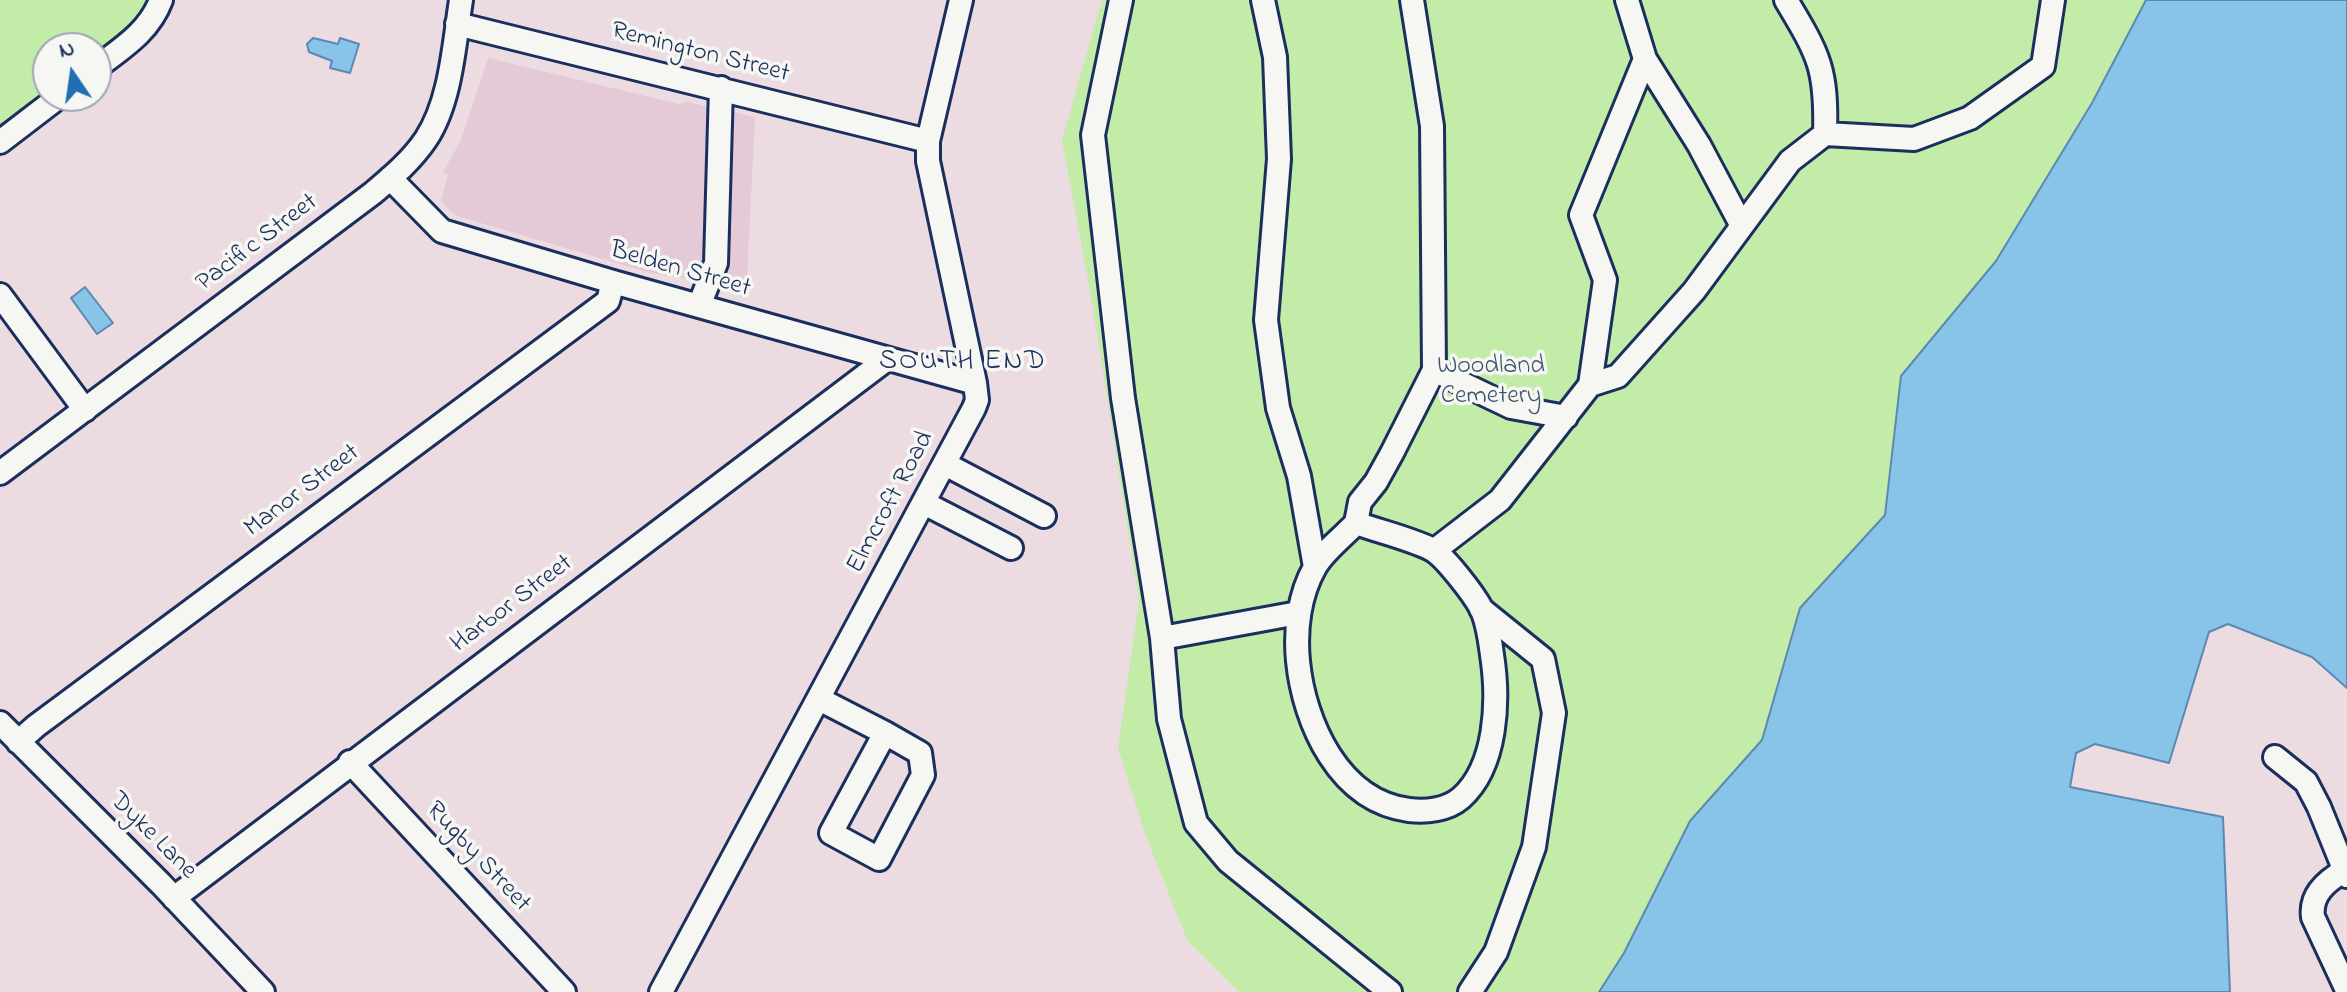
<!DOCTYPE html>
<html>
<head>
<meta charset="utf-8">
<style>
	body { margin:0 }
	#map { position:relative; width:2347px; height:992px; overflow:hidden; background:#ecdce2; font-family:"Indie Flower",sans-serif }
	canvas { display:block }
	.north { position:absolute; left:32px; top:32px; width:80px; height:80px; box-sizing:border-box; background:#f6f6f2; border:2px solid #9ea6b7; border-radius:50%; rotate:347deg; font-size:22px; font-weight:700; line-height:32px; text-align:center; color:#1b2f5e }
	.north::after { content:''; display:block; margin:auto; width:28px; height:36px; background:#1f6fb2; clip-path:polygon(50% 0,100% 100%,50% 72%,0 100%) }
</style>
</head>
<body>
<div id="map">
<canvas width="2347" height="992"></canvas>
<div class="north">N</div>
</div>
<script>
const ctx = document.querySelector('canvas').getContext('2d');
ctx.lineJoin = 'round';
function fillPath(path, color) { ctx.fillStyle = color; ctx.fill(path, 'evenodd'); }
function stroke(path, color, width, dash) { ctx.strokeStyle = color; ctx.lineWidth = width; ctx.lineCap = dash ? 'butt' : 'round'; ctx.setLineDash(dash || []); ctx.stroke(path); }
function label(font, color, halo, rows, align = 'center') {
  ctx.font = font + ' "Indie Flower",sans-serif'; ctx.lineWidth = 7; ctx.setLineDash([]); ctx.textBaseline = 'middle'; ctx.strokeStyle = halo; ctx.fillStyle = color; for (const [text, x, y, turn = 0] of rows) {
    ctx.save(); ctx.translate(x, y); ctx.rotate((+turn || 0) * Math.PI / 180); ctx.textAlign = isNaN(turn) ? turn : align; if (halo) ctx.strokeText(text, 0, 0); ctx.fillText(text, 0, 0); ctx.restore();
  }
}
fillPath(new Path2D(`
	M 488,58 L 679,104 L 687,102 L 755,117 L 746,299 L 723,288 L 690,279 L 650,273 L 457,216 L 450,210 L 441,201 L 448,174 L 443,172 L 461,140 Z`), '#e4cad7');
fillPath(new Path2D(`
	M 0,0 L 152,0 L 146,13 L 96,59 L 96,48 L 48,48 L 48,95 L 0,131 Z
	M 1102,0 L 2146,0 L 2092,103 L 1996,261 L 1901,376 L 1885,515 L 1800,608 L 1762,740 L 1690,821 L 1624,953 L 1599,992 L 1239,992 L 1187,940 L 1145,834 L 1118,748 L 1139,601 L 1093,308 L 1062,140 Z`), '#c2eca8');
const water = new Path2D(`
	M 2146,0 L 2347,0 L 2347,688 L 2312,657 L 2228,624 L 2209,632 L 2169,763 L 2095,744 L 2076,753 L 2070,787 L 2223,817 L 2230,992 L 1599,992 L 1624,953 L 1690,821 L 1762,740 L 1800,608 L 1885,515 L 1901,376 L 1996,261 L 2092,103 Z
	M 313,38 L 338,44 L 340,38 L 359,44 L 350,73 L 330,68 L 332,61 L 309,52 L 307,44 Z
	M 85,287 L 113,323 L 97,334 L 71,298 Z`);
fillPath(water, '#88c4e8');
stroke(water, '#5c88b1', 2);
const minor = new Path2D(`
	M 1121,0 L 1093,135 L 1123,398 L 1162,638 L 1169,719 L 1196,823 L 1228,861 L 1390,992
	M 1263,0 L 1275,57 L 1279,159 L 1266,320 L 1278,408 L 1299,476 L 1315,567
	M 1627,0 L 1645,59 L 1699,145 L 1742,226
	M 1786,0 C 1819,55 1827,69 1825,134
	M 457,24 L 928,141
	M 96,68 C 122,48 149,32 161,0
	M 0,142 L 60,96
	M 390,178 L 442,231 L 613,282 L 975,383
	M 0,295 L 85,410
	M 699,306 L 716,263 L 721,88
	M 1434,370 L 1511,407 L 1566,417
	M 1590,385 L 1605,280 L 1581,215 L 1645,59
	M 945,464 L 1044,516
	M 0,473 L 373,193 C 392,177 412,160 426,139 C 451,101 454,45 461,0
	M 924,503 L 1011,548
	M 1356,523 C 1381,532 1408,538 1431,549 C 1444,555 1474,595 1481,608 C 1488,622 1490,640 1492,655 C 1499,700 1497,766 1461,798 C 1447,810 1426,812 1409,810 C 1339,801 1304,723 1298,661 C 1295,630 1299,595 1315,567 C 1324,551 1343,537 1356,523 Z
	M 1356,523 L 1360,502 L 1376,482 L 1392,453 L 1434,370 L 1432,126 L 1412,0
	M 1435,550 L 1500,500 L 1590,385 L 1618,376 L 1694,291 L 1790,161 L 1825,134 L 1914,139 L 1970,118 L 2043,66 L 2053,0
	M 1162,638 L 1298,613
	M 819,699 L 885,733 L 831,833 L 879,859 L 923,775 L 920,753 L 885,733
	M 0,723 L 161,884 L 263,992
	M 18,742 L 36,726 L 608,301 L 613,282
	M 2275,757 L 2306,782 L 2319,807 L 2347,876
	M 350,762 L 564,992
	M 2344,871 C 2326,881 2310,895 2313,917 L 2347,990
	M 174,898 L 887,359
	M 661,992 L 974,408 L 977,400 L 975,383 L 928,161 L 928,141 L 961,0
	M 1470,992 L 1496,952 L 1534,847 L 1554,713 L 1543,659 L 1481,609`);
stroke(minor, '#1b2f5e', 28);
stroke(minor, '#f6f6f2', 22);
label('26px', '#1b2f5e', '#f6f6f2', [
	["Remington Street",700,54,14],
	["Pacific Street",258,244,-37],
	["Belden Street",680,271,16],
	["Manor Street",303,492,-37],
	["Elmcroft Road",892,503,-62],
	["Harbor Street",513,605,-37],
	["Dyke Lane",152,837,45],
	["Rugby Street",477,858,47]
]);
label('26px', '#3c556d', '#f6f6f2', [
	["Woodland",1491,368],
	["Cemetery",1491,398]
]);
ctx.letterSpacing = '2px';
label('28px', '#1b2f5e', '#f6f6f2', [
	["SOUTH END",963,363]
]);
ctx.letterSpacing = '0px';
</script>
</body>
</html>
